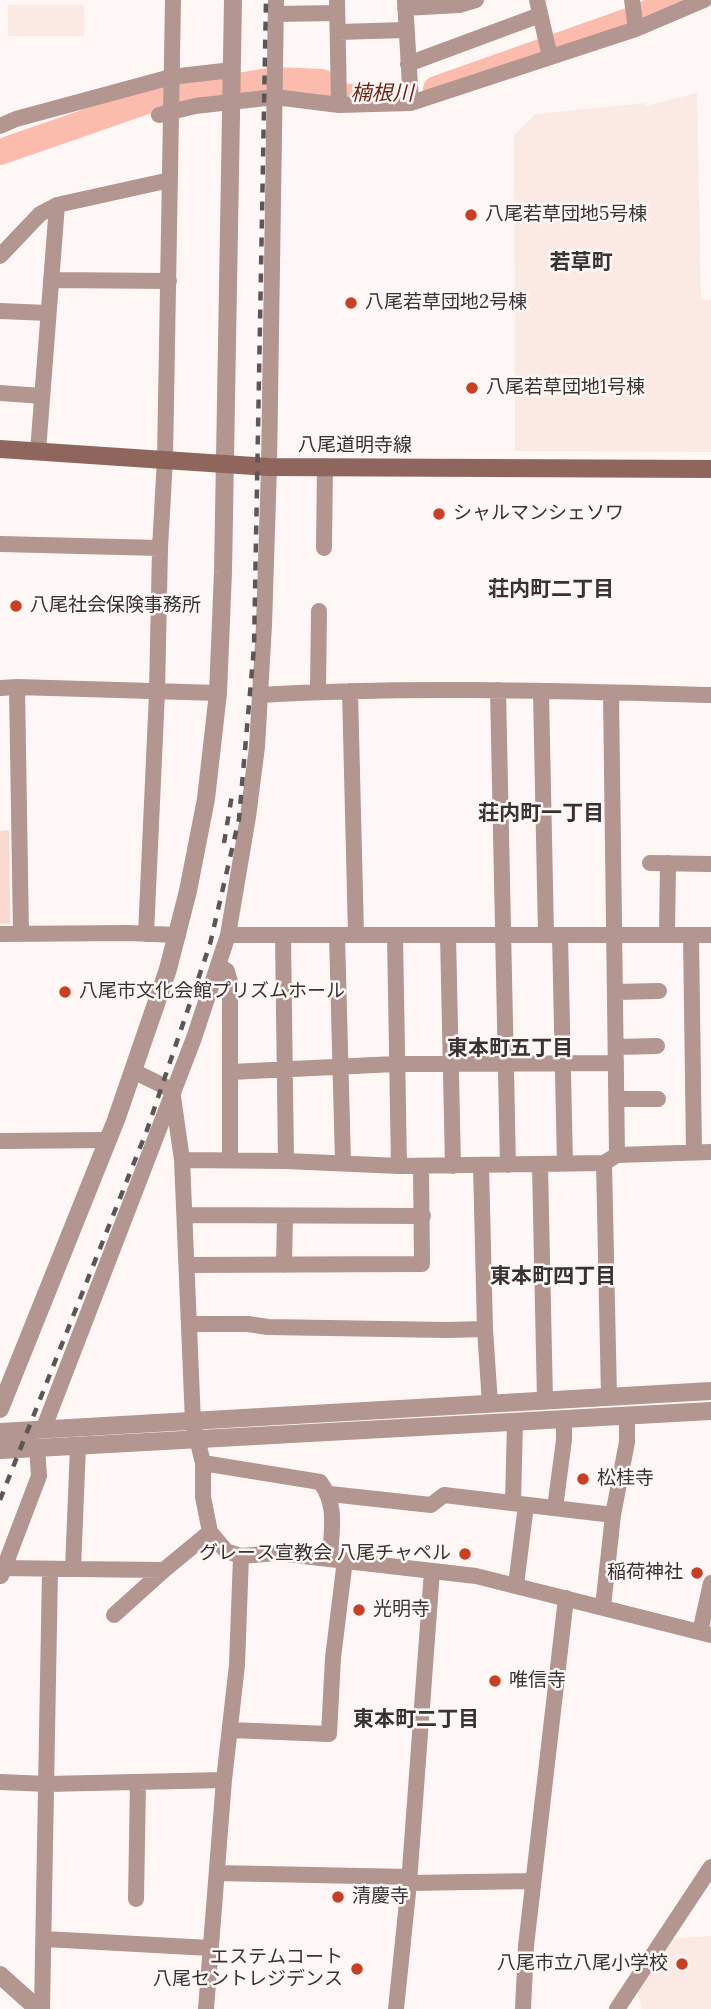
<!DOCTYPE html>
<html>
<head>
<meta charset="utf-8">
<style>
	body { margin:0 }
	canvas { display:block; background:#fff7f6 }
</style>
</head>
<body>
<canvas width="711" height="2009"></canvas>
<script>
const ctx = document.querySelector('canvas').getContext('2d');
ctx.lineJoin = 'round';
function fillPath(path, color) { ctx.fillStyle = color; ctx.fill(path, 'evenodd'); }
function stroke(path, color, width, dash) { ctx.strokeStyle = color; ctx.lineWidth = width; ctx.lineCap = dash ? 'butt' : 'round'; ctx.setLineDash(dash || []); ctx.stroke(path); }
function label(font, color, halo, rows, align = 'center') {
  ctx.font = font + ' Lora,"Noto Sans JP",serif'; ctx.lineWidth = 5; ctx.setLineDash([]); ctx.textBaseline = 'middle'; ctx.strokeStyle = halo; ctx.fillStyle = color; for (const [text, x, y, turn = 0] of rows) {
    ctx.save(); ctx.translate(x, y); ctx.rotate((+turn || 0) * Math.PI / 180); ctx.textAlign = isNaN(turn) ? turn : align; if (halo) ctx.strokeText(text, 0, 0); ctx.fillText(text, 0, 0); ctx.restore();
  }
}
fillPath(new Path2D(`
	M 8,5 L 84,5 L 84,36 L 8,36 Z
	M 697,93 L 701,299 L 711,300 L 711,452 L 515,451 L 514,135 L 536,114 L 645,103 L 646,106 Z
	M 711,1936 L 711,2009 L 642,2009 L 637,1988 L 669,1939 Z`), '#fbe9e4');
fillPath(new Path2D(`
	M 285,70 L 321,71 L 321,93 L 285,89 Z
	M 9,830 L 10,924 L 0,924 L 0,831 Z`), '#fad8d0');
stroke(new Path2D(`
	M 436,89 L 631,20 L 677,0
	M 0,152 L 147,101 L 192,90 L 226,88 L 274,80 L 322,82 L 344,97 L 385,97`), '#fcbcad', 26);
stroke(new Path2D(`
	M 337,0 L 339,105
	M 405,0 L 411,103
	M 537,0 L 550,57
	M 632,0 L 636,29
	M 405,8 L 459,5 L 476,0
	M 276,14 L 337,13
	M 338,32 L 406,30
	M 408,64 L 540,15
	M 159,115 L 195,106 L 275,97 L 339,105 L 411,103 L 636,29 L 704,0
	M 0,126 L 16,119 L 171,77 L 232,70
	M 0,256 L 40,214 L 57,205 L 170,180
	M 51,280 L 169,281
	M 0,311 L 48,313
	M 0,393 L 42,396
	M 38,451 L 57,205
	M 0,544 L 160,548
	M 324,548 L 325,467
	M 17,687 L 21,934
	M 0,688 L 17,687 L 218,693
	M 498,690 L 508,1165
	M 318,691 L 319,611
	M 350,691 L 356,935
	M 541,692 L 546,935
	M 611,693 L 617,1155
	M 261,695 C 411,686 561,691 711,695
	M 650,863 L 711,864
	M 0,934 L 128,933 L 178,935
	M 146,934 L 157,693 L 160,548 L 165,459 L 173,0
	M 228,935 L 711,935
	M 283,935 L 286,1161
	M 395,935 L 399,1166
	M 448,935 L 453,1166
	M 560,935 L 565,1164
	M 667,935 L 668,863
	M 691,935 L 694,1152
	M 337,936 L 343,1162
	M 218,965 L 227,971 L 230,982 L 230,1159
	M 615,992 L 659,991
	M 616,1047 L 657,1046
	M 133,1071 L 172,1090 L 182,1160 L 193,1422 L 203,1463 L 203,1497 L 210,1532 L 226,1551 L 241,1556 L 277,1553 L 476,1576 L 711,1635
	M 231,1072 L 395,1064 L 616,1063
	M 618,1099 L 658,1099
	M 0,1141 L 108,1140
	M 182,1160 L 286,1161 L 399,1166 L 604,1163 L 617,1155 L 711,1152
	M 604,1163 L 609,1397
	M 540,1165 L 545,1401
	M 481,1166 L 485,1329 L 490,1404
	M 185,1215 L 423,1216
	M 188,1265 L 422,1264 L 421,1166
	M 284,1265 L 285,1216
	M 190,1324 L 248,1324 L 268,1327 L 446,1330 L 485,1329
	M 43,1430 L 194,1038 L 228,935 L 248,817 L 257,747 L 264,625 L 269,467 L 276,0
	M 203,1463 L 320,1482 C 338,1505 331,1531 330,1559
	M 330,1494 L 431,1505 L 444,1495 L 613,1515
	M 513,1503 L 515,1422
	M 555,1508 L 564,1440 L 564,1419
	M 4,1568 L 73,1569 L 78,1446
	M 73,1569 L 164,1570 L 210,1532
	M 1,1576 L 39,1476 L 37,1448
	M 516,1585 L 526,1505
	M 603,1607 L 613,1515 L 627,1442 L 627,1416
	M 114,1615 L 164,1570
	M 700,1632 L 711,1583
	M 230,1730 L 329,1734 L 333,1658 L 345,1560
	M 0,1782 L 47,1784 L 224,1780
	M 217,1873 L 409,1877
	M 409,1883 L 533,1881
	M 136,1899 L 138,1782
	M 45,1939 L 210,1948
	M 42,2009 L 50,1570
	M 206,2009 L 224,1780 L 237,1665 L 241,1556
	M 396,2009 L 409,1883 L 432,1571
	M 523,2009 L 526,1946 L 566,1598
	M 617,2009 L 711,1867`), '#b2968f', 16);
stroke(new Path2D(`
	M 0,1409 L 116,1120 L 168,969 L 188,891 L 206,799 L 218,693 L 223,572 L 233,0
	M 0,1432 L 711,1391
	M 0,1450 L 711,1411
	M 0,1975 L 38,2009`), '#b2968f', 18);
stroke(new Path2D(`
	M 0,449 L 269,467 L 711,469`), '#8e665d', 18);
stroke(new Path2D(`
	M 224,843 L 232,795
	M 0,1500 L 147,1130 L 210,944 L 239,819 L 254,647 L 266,0`), '#5c5756', 4.5, [9, 9]);
for (const [x, y, r, color] of [
	[471,215,7,"#c93f23"],
	[351,303,7,"#c93f23"],
	[472,388,7,"#c93f23"],
	[439,514,7,"#c93f23"],
	[16,606,7,"#c93f23"],
	[65,992,7,"#c93f23"],
	[583,1479,7,"#c93f23"],
	[465,1554,7,"#c93f23"],
	[697,1573,7,"#c93f23"],
	[359,1610,7,"#c93f23"],
	[495,1681,7,"#c93f23"],
	[338,1897,7,"#c93f23"],
	[682,1964,7,"#c93f23"],
	[357,1969,7,"#c93f23"]
]) { const dot = new Path2D(); dot.arc(x, y, r, 0, 2 * Math.PI); ctx.fillStyle = color; ctx.fill(dot); stroke(dot, '#fff7f6', 2.5); }
label('19px', '#373332', '#fff7f6', [
	["八尾若草団地5号棟",485,215],
	["八尾若草団地2号棟",365,303],
	["八尾若草団地1号棟",486,388],
	["シャルマンシェソワ",453,514],
	["八尾社会保険事務所",30,606],
	["八尾市文化会館プリズムホール",79,992],
	["松桂寺",597,1479],
	["グレース宣教会 八尾チャペル",451,1554,"right"],
	["稲荷神社",683,1573,"right"],
	["光明寺",373,1610],
	["唯信寺",509,1681],
	["清慶寺",352,1897],
	["エステムコート",343,1958,"right"],
	["八尾セントレジデンス",343,1980,"right"],
	["八尾市立八尾小学校",668,1964,"right"]
], 'left');
label('19px', '#373332', '#fff7f6', [
	["八尾道明寺線",355,446]
]);
label('italic 21px', '#6d2314', '#fff7f6', [
	["楠根川",382,94]
]);
label('bold 21px', '#373332', '#fff7f6', [
	["若草町",581,263],
	["荘内町二丁目",551,590],
	["荘内町一丁目",541,814],
	["東本町五丁目",510,1049],
	["東本町四丁目",553,1277],
	["東本町二丁目",416,1720]
]);
</script>
</body>
</html>
